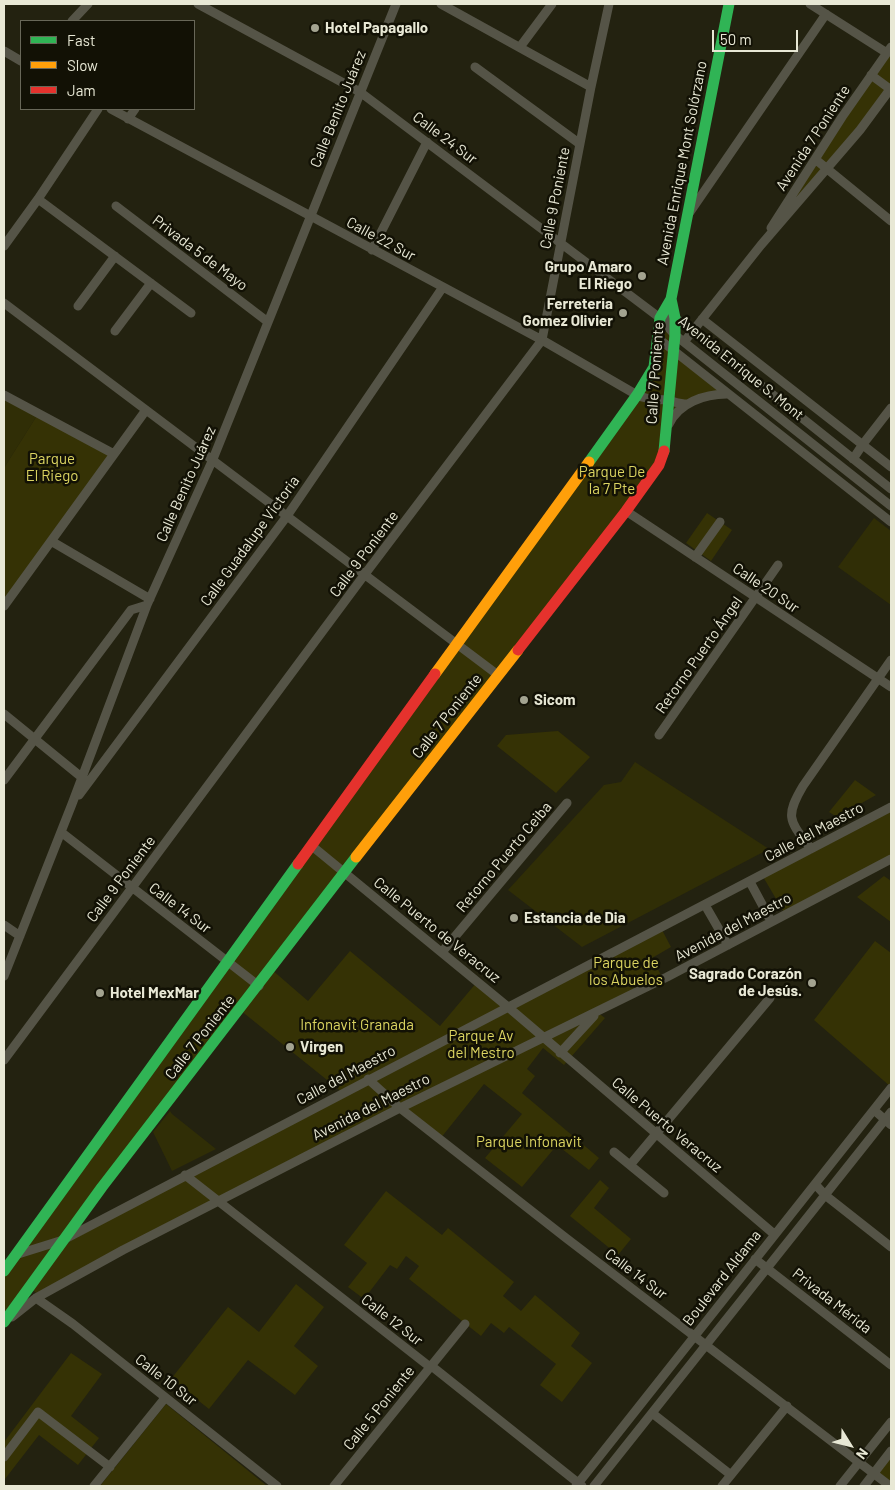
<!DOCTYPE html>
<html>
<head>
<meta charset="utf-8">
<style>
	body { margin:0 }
	#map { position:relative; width:895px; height:1490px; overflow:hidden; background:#232210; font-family:Barlow,sans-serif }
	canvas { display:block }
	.frame { position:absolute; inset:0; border:5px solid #e8e8d5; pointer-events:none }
	.legend { position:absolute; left:20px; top:20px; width:175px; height:90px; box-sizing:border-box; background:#121105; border:1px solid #686758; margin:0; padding:6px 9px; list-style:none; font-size:15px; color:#e8e8d5 }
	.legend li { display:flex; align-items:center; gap:10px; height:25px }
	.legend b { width:25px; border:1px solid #686758 }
	.north { position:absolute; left:825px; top:1420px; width:50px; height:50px; -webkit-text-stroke:4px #121105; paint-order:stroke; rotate:126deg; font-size:14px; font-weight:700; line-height:20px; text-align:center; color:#e8e8d5 }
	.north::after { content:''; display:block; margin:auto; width:18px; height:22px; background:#e8e8d5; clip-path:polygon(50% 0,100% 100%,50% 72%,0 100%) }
	.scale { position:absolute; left:712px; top:30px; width:86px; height:22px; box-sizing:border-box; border:2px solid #e8e8d5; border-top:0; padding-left:6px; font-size:15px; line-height:18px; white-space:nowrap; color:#e8e8d5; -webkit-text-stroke:4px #121105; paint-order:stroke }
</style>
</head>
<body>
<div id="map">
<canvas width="895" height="1490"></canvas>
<div class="frame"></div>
<ul class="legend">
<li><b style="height:6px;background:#30b455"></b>Fast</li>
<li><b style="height:6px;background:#ff9f0a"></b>Slow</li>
<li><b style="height:6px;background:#e5322d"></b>Jam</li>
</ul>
<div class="north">N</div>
<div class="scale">50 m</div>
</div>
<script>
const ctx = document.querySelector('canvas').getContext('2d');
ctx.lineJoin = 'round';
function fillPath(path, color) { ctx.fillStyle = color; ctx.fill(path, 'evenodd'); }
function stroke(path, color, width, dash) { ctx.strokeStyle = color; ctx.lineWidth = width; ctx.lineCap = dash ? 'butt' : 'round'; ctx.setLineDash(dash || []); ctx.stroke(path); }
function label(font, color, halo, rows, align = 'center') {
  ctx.font = font + ' Barlow,sans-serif'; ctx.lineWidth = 5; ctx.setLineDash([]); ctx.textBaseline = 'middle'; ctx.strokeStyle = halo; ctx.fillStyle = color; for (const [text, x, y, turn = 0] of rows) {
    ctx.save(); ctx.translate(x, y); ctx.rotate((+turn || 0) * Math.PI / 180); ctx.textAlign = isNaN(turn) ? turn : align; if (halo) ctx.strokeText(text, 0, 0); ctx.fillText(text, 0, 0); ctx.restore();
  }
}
fillPath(new Path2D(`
	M 4,398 L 38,414 L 4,468 Z
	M 874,518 L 891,531 L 891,605 L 838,567 Z
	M 635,762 L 769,849 L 582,947 L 508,890 L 604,785 L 621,782 Z
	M 170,1111 L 172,1114 L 216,1149 L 172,1171 L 153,1132 Z`), '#302e06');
fillPath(new Path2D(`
	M 891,47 L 891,88 L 764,238 Z
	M 661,327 L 673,334 L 673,351 L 727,394 C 701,394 674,405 666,431 C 664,439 666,449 663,457 C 657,473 636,497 626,511 L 384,821 L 271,969 L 308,1001 L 350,951 L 440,1026 L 477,982 L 509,1007 L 661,928 L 671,947 L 652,958 L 663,979 L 597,1012 L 605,1018 L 564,1065 L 543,1048 L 527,1069 L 535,1076 L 522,1093 L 599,1158 L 589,1170 L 557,1145 L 522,1187 L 485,1158 L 522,1114 L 484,1084 L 440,1139 L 400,1108 L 432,1091 L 148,1235 L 43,1291 L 36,1293 L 30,1287 L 51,1256 L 72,1240 L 185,1177 L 433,1046 L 342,1092 L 240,1010 L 100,1186 L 4,1320 L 4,1272 L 638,395 L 654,367 ZM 508,1007 L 542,1037 L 500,1059 L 540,1037 L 508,1008 L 493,1015 Z
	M 38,414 L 113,454 L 4,606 L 4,468 Z
	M 707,513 L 732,530 L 711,561 L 686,543 Z
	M 558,731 L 590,757 L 556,793 L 497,746 L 506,735 Z
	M 855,780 L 876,795 L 837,817 L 829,812 Z
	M 891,807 L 891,858 L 785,914 L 762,875 Z
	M 884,876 L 891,881 L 891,922 L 857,897 Z
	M 875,941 L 891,953 L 891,1087 L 814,1020 Z
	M 600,1180 L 609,1188 L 594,1208 L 631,1239 L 618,1255 L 570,1216 Z
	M 386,1191 L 442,1235 L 448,1228 L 514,1282 L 503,1296 L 521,1311 L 535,1295 L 580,1333 L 571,1346 L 592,1363 L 562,1402 L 540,1385 L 556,1364 L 509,1327 L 504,1333 L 491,1323 L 481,1336 L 409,1279 L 419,1266 L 406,1256 L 397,1269 L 390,1265 L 364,1299 L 348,1287 L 367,1263 L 344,1245 Z
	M 296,1284 L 324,1307 L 294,1346 L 318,1366 L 295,1395 L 248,1360 L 209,1409 L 171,1379 L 228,1307 L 259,1332 Z
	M 71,1353 L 102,1374 L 71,1416 L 99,1438 L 78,1465 L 39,1435 L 5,1479 L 4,1442 Z
	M 166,1404 L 267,1486 L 100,1486 Z
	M 891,1452 L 891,1486 L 874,1473 Z`), '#353205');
stroke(new Path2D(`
	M 198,4 L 360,92 L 660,318 L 675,335 L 891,506
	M 441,4 L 591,87
	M 810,4 L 887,53
	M 72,21 L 88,4
	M 520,47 L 552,4
	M 4,51 L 21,61
	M 475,67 L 580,144
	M 871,75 L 890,89
	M 111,109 L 542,340 L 637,395 C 647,400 655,399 666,400 C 673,401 679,404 687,404
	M 128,119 L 135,109
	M 815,159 L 891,221
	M 38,199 L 191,313
	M 116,206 L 268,322
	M 690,212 L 826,14
	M 771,228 L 842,117 L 891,47
	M 4,246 L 38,199 L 98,109
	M 372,250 L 427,142
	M 4,303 L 498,675
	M 78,306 L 115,256
	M 660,318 L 675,318 L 693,331 L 891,489
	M 702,319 L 891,467
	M 115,331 L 151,283
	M 659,339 L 891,522
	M 684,342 L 761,245 L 860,130 L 891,88
	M 4,395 L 114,454
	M 669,424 C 679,403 704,394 727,394
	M 853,459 L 863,444 L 891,408
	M 626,511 L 891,687
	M 51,541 L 150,599
	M 695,557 L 720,522
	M 4,606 L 146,410
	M 4,714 L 85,780
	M 659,735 L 778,565
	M 4,780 L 131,610 L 147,605
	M 79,795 L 287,516 L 443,287
	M 61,832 L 259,986
	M 312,846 L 508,1007 L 774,1234
	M 811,849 C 790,821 784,818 803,786 L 891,660
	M 750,882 L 771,921
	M 705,905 L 728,945
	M 4,925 L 20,936
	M 442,952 L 567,803
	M 4,976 L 72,804 L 147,605 L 213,459 L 396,4
	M 560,1053 L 594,1016
	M 4,1060 L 365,574 L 542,340 L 591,87 L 609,4
	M 368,1079 L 400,1108 L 566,1238 L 890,1486
	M 874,1110 L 891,1125
	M 614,1152 L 664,1193
	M 630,1165 L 770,998
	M 185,1175 L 430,1367 L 434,1368 L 582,1486
	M 815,1184 L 825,1195 L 891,1247
	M 15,1255 L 63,1240 L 891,807
	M 755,1259 L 891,1365
	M 36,1298 L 73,1324 L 277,1486
	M 12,1317 L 36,1298 L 123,1250 L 400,1108 L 667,977 L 891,859
	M 652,1413 L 731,1475
	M 4,1457 L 38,1412 L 110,1467
	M 94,1486 L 165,1398
	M 334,1486 L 465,1324
	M 576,1486 L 891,1088
	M 594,1486 L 891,1112
	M 722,1486 L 787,1406
	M 840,1486 L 891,1422
	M 864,1486 L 891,1451`), '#555447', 9);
stroke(new Path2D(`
	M 664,451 L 675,335 L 675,318 L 671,299
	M 589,462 L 637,395 L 654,367 L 660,318 L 671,299 L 729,4
	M 4,1271 L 298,864
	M 4,1322 L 102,1187 L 356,857`), '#30b455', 11);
stroke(new Path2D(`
	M 435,674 L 589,462
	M 356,857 L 518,650`), '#ff9f0a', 11);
stroke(new Path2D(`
	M 518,650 L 626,511 L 659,465 L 664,451
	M 298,864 L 435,674`), '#e5322d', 11);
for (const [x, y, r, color] of [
	[315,28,5,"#a3a390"],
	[642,276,5,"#a3a390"],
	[623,313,5,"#a3a390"],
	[524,700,5,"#a3a390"],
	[514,918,5,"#a3a390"],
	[812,983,5,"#a3a390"],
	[100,993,5,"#a3a390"],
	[290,1047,5,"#a3a390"]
]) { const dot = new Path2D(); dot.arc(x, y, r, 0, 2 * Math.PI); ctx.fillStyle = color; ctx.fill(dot); stroke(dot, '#121105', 2); }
label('bold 15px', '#e8e8d5', '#121105', [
	["Hotel Papagallo",325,28],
	["Grupo Amaro",632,267,"right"],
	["El Riego",632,284,"right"],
	["Ferreteria",613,304,"right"],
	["Gomez Olivier",613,321,"right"],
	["Sicom",534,700],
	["Estancia de Dia",524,918],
	["Sagrado Corazón",802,974,"right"],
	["de Jesús.",802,991,"right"],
	["Hotel MexMar",110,993],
	["Virgen",300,1047]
], 'left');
label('15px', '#e8e8d5', '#121105', [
	["Calle Benito Juárez",338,109,-68],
	["Calle 24 Sur",445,138,37],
	["Avenida 7 Poniente",813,138,-57],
	["Avenida Enrique Mont Solórzano",682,163,-79],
	["Calle 9 Poniente",555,198,-79],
	["Calle 22 Sur",381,239,28],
	["Privada 5 de Mayo",200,253,37],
	["Avenida Enrique S. Mont",741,368,39],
	["Calle 7 Poniente",655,373,-86],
	["Calle Benito Juárez",186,484,-66],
	["Calle Guadalupe Victoria",250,541,-54],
	["Calle 9 Poniente",364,554,-53],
	["Calle 20 Sur",766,588,34],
	["Retorno Puerto Ángel",699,655,-55],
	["Calle 7 Poniente",447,716,-52],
	["Calle del Maestro",814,832,-28],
	["Retorno Puerto Ceiba",504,857,-50],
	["Calle 9 Poniente",121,879,-53],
	["Calle 14 Sur",180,908,37],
	["Avenida del Maestro",733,927,-28],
	["Calle Puerto de Veracruz",437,930,39],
	["Calle 7 Poniente",200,1037,-52],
	["Calle del Maestro",346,1075,-28],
	["Avenida del Maestro",371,1107,-27],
	["Calle Puerto Veracruz",667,1125,40],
	["Calle 14 Sur",636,1274,37],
	["Boulevard Aldama",722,1278,-52],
	["Privada Mérida",832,1301,38],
	["Calle 12 Sur",392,1320,38],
	["Calle 10 Sur",166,1380,38],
	["Calle 5 Poniente",379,1408,-51]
]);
label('15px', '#dbd461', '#121105', [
	["Parque",52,459],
	["El Riego",52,476],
	["Parque De",612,472],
	["la 7 Pte",612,489],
	["Parque de",626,963],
	["los Abuelos",626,980],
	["Infonavit Granada",357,1025],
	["Parque Av",481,1036],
	["del Mestro",481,1053],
	["Parque Infonavit",529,1142]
]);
</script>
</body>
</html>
